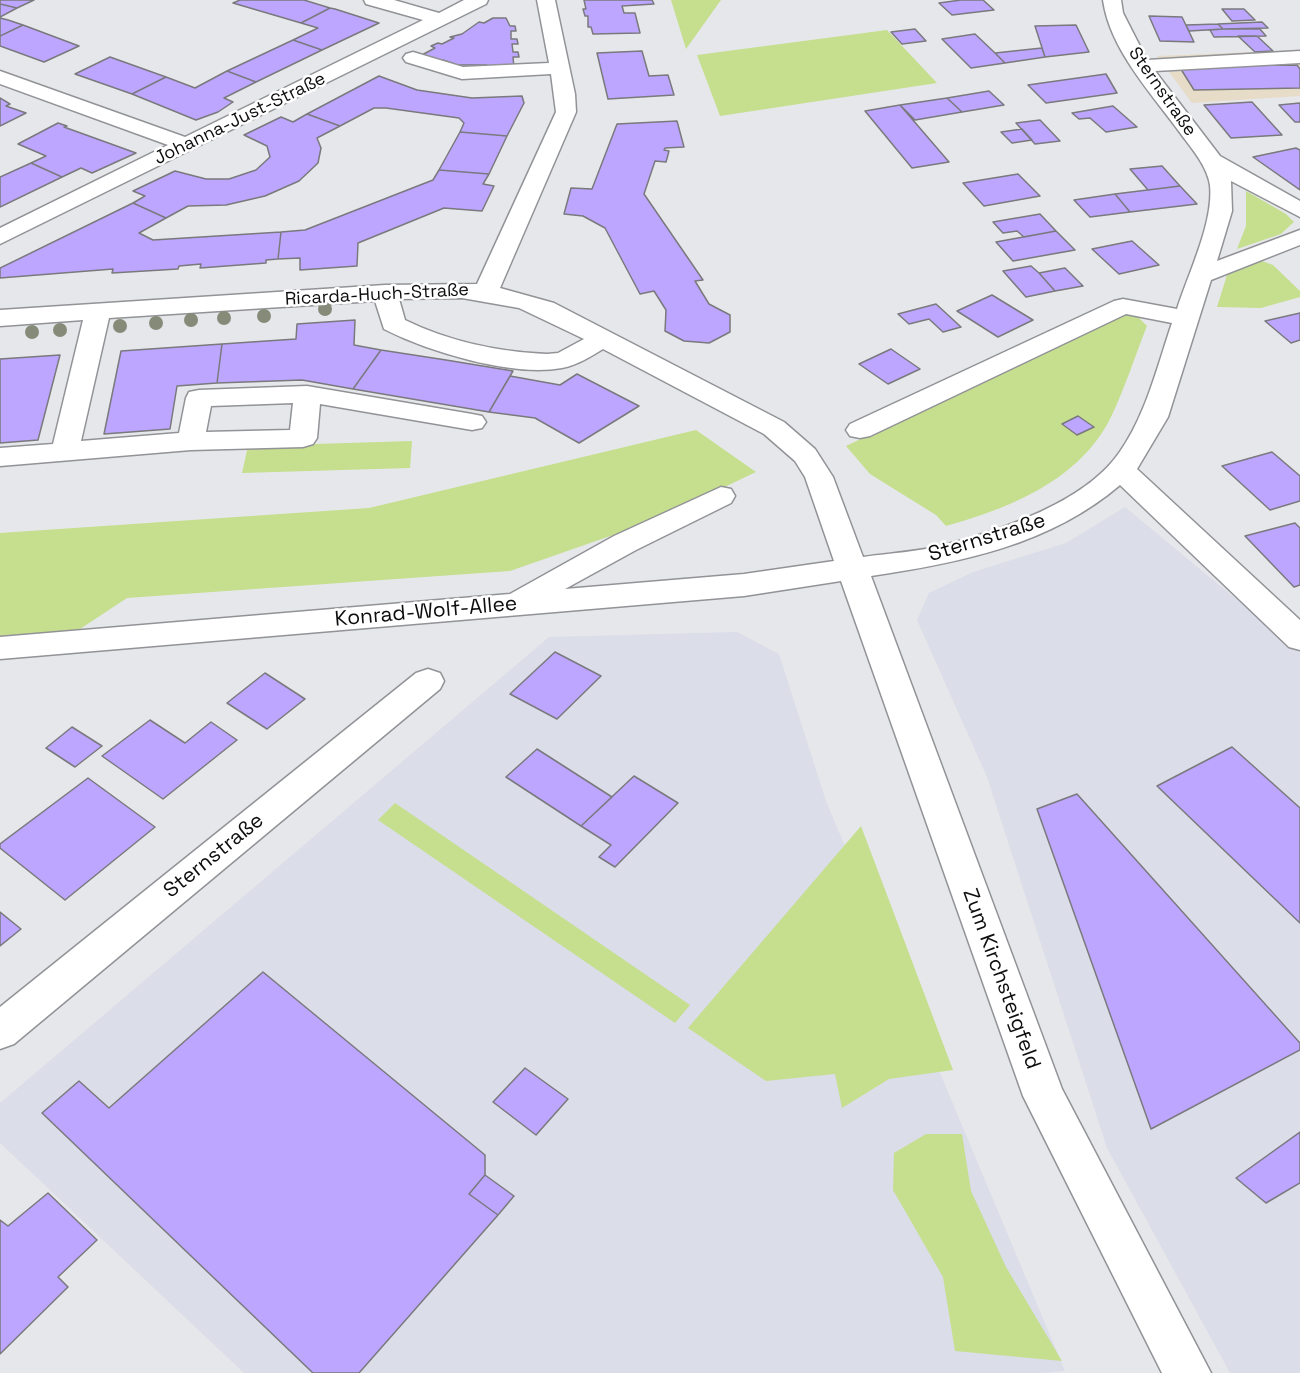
<!DOCTYPE html>
<html>
<head>
<meta charset="utf-8">
<style>
	body { margin:0 }
	canvas { display:block; background:#e6e7eb }
</style>
</head>
<body>
<canvas width="1300" height="1373"></canvas>
<script>
const ctx = document.querySelector('canvas').getContext('2d');
ctx.lineJoin = 'round';
function fillPath(path, color) { ctx.fillStyle = color; ctx.fill(path, 'evenodd'); }
function stroke(path, color, width, dash) { ctx.strokeStyle = color; ctx.lineWidth = width; ctx.lineCap = dash ? 'butt' : 'round'; ctx.setLineDash(dash || []); ctx.stroke(path); }
function label(font, color, halo, rows, align = 'center') {
  ctx.font = font + ' "Space Grotesk",sans-serif'; ctx.lineWidth = 5; ctx.setLineDash([]); ctx.textBaseline = 'middle'; ctx.strokeStyle = halo; ctx.fillStyle = color; for (const [text, x, y, turn = 0] of rows) {
    ctx.save(); ctx.translate(x, y); ctx.rotate((+turn || 0) * Math.PI / 180); ctx.textAlign = isNaN(turn) ? turn : align; if (halo) ctx.strokeText(text, 0, 0); ctx.fillText(text, 0, 0); ctx.restore();
  }
}
fillPath(new Path2D(`
	M 1125,507 L 1300,652 L 1300,1373 L 1230,1373 L 1107,1148 L 987,777 L 917,620 L 929,593 L 973,572 L 1066,543 Z
	M 737,632 L 779,654 L 826,801 L 1065,1371 L 1044,1373 L 244,1373 L 0,1143 L 0,1103 L 549,637 Z`), '#dbdde8');
fillPath(new Path2D(`
	M 1300,50 L 1300,96 L 1192,103 L 1157,56 Z`), '#e7dcc8');
fillPath(new Path2D(`
	M 671,0 L 721,0 L 686,49 Z
	M 887,30 L 937,83 L 720,116 L 697,55 Z
	M 1246,191 L 1286,214 L 1294,222 L 1281,234 L 1237,249 L 1246,226 Z
	M 1262,261 L 1273,265 L 1300,291 L 1300,297 L 1261,308 L 1217,307 L 1227,275 Z
	M 1125,313 L 1139,318 L 1147,326 C 1135,356 1125,388 1111,417 C 1080,480 1010,508 946,526 L 936,515 L 870,474 L 846,446 Z
	M 696,430 L 756,472 L 693,502 L 619,533 L 510,571 L 127,598 L 77,631 L 0,636 L 0,533 L 369,508 Z
	M 412,441 L 410,468 L 242,473 L 248,446 Z
	M 395,803 L 690,1005 L 675,1023 L 378,820 Z
	M 861,826 L 953,1070 L 889,1079 L 842,1108 L 835,1074 L 766,1081 L 688,1028 Z
	M 926,1134 L 962,1134 L 971,1191 L 1006,1267 L 1062,1361 L 955,1351 L 943,1277 L 893,1190 L 894,1153 Z`), '#c6df8e');
const building = new Path2D(`
	M 0,0 L 34,0 L 17,8 L 0,4 Z
	M 240,0 L 304,0 L 330,8 L 301,23 L 233,3 Z
	M 584,0 L 652,0 L 654,4 L 622,6 L 624,13 L 635,13 L 640,33 L 593,34 L 591,27 L 588,27 L 588,16 L 585,16 L 583,9 L 586,9 Z
	M 961,0 L 983,0 L 994,10 L 952,15 L 939,3 Z
	M 0,4 L 17,8 L 0,17 Z
	M 330,8 L 335,9 L 379,23 L 322,50 L 293,40 L 318,28 L 301,23 Z
	M 1222,9 L 1244,9 L 1255,20 L 1232,21 Z
	M 1149,16 L 1182,17 L 1194,42 L 1160,41 Z
	M 0,18 L 8,20 L 23,25 L 0,36 Z
	M 493,18 L 506,18 L 510,26 L 515,26 L 516,31 L 511,31 L 511,39 L 517,39 L 518,44 L 512,44 L 513,52 L 518,52 L 519,57 L 513,57 L 514,67 L 487,68 L 487,65 L 457,65 L 443,60 L 438,62 L 420,56 L 435,48 L 431,46 L 438,43 L 442,44 L 454,38 L 450,37 L 462,34 L 479,22 L 484,23 Z
	M 1262,22 L 1268,28 L 1223,29 L 1218,24 Z
	M 1218,24 L 1223,29 L 1189,31 L 1186,25 Z
	M 23,25 L 79,46 L 44,62 L 0,46 L 0,36 Z
	M 1076,25 L 1089,52 L 1045,57 L 1035,26 Z
	M 915,29 L 926,41 L 902,44 L 891,32 Z
	M 1223,29 L 1260,29 L 1266,36 L 1214,37 L 1210,30 Z
	M 975,34 L 995,53 L 1005,63 L 971,68 L 942,39 Z
	M 1238,36 L 1257,36 L 1273,51 L 1255,52 Z
	M 293,40 L 322,50 L 256,82 L 227,71 Z
	M 1042,48 L 1045,57 L 1005,63 L 995,53 Z
	M 642,51 L 649,76 L 668,75 L 674,95 L 608,99 L 597,53 Z
	M 110,57 L 166,77 L 132,94 L 75,74 Z
	M 1297,65 L 1300,69 L 1300,88 L 1194,90 L 1179,66 Z
	M 227,71 L 256,82 L 224,98 L 233,102 L 218,112 L 196,120 L 132,94 L 166,77 L 195,88 Z
	M 1106,74 L 1117,93 L 1046,103 L 1028,85 Z
	M 379,76 L 417,90 L 472,98 L 522,96 L 524,103 L 507,136 L 460,132 L 464,123 L 459,118 L 386,108 L 374,108 L 340,126 L 307,114 Z
	M 989,91 L 1004,105 L 962,112 L 947,98 Z
	M 0,98 L 10,104 L 6,106 L 26,113 L 0,126 Z
	M 947,98 L 962,112 L 915,120 L 900,105 Z
	M 1252,102 L 1282,135 L 1231,138 L 1204,105 Z
	M 1300,103 L 1300,122 L 1295,122 L 1279,105 Z
	M 900,105 L 949,162 L 912,168 L 865,111 Z
	M 1113,106 L 1137,127 L 1106,132 L 1090,118 L 1079,119 L 1072,113 Z
	M 307,114 L 340,126 L 317,138 L 321,148 L 318,163 L 299,181 L 265,196 L 226,205 L 188,206 L 166,218 L 133,203 L 145,196 L 133,191 L 175,171 L 206,179 L 229,179 L 256,170 L 270,157 L 267,146 L 244,135 L 281,117 L 293,122 Z
	M 1040,120 L 1060,141 L 1035,144 L 1016,123 Z
	M 677,121 L 684,147 L 665,148 L 664,150 L 669,151 L 666,162 L 655,161 L 644,194 L 703,280 L 695,281 L 709,304 L 730,315 L 730,332 L 709,343 L 684,341 L 665,331 L 666,310 L 654,291 L 640,294 L 605,228 L 583,216 L 564,214 L 571,188 L 592,189 L 617,124 Z
	M 58,123 L 67,126 L 64,127 L 136,153 L 92,173 L 81,168 L 62,177 L 31,163 L 46,156 L 18,144 Z
	M 1022,129 L 1032,140 L 1012,143 L 1001,132 Z
	M 460,132 L 507,136 L 489,174 L 439,170 Z
	M 1296,148 L 1300,150 L 1300,190 L 1253,157 Z
	M 31,163 L 62,177 L 0,207 L 0,177 Z
	M 1162,166 L 1180,186 L 1148,190 L 1130,169 Z
	M 439,170 L 489,174 L 483,184 L 494,186 L 482,211 L 444,208 L 358,243 L 357,266 L 300,270 L 300,258 L 278,259 L 281,232 L 305,230 L 433,180 Z
	M 1018,174 L 1040,196 L 984,206 L 963,183 Z
	M 1180,186 L 1197,204 L 1130,212 L 1115,194 Z
	M 1115,194 L 1130,212 L 1090,217 L 1074,200 Z
	M 133,203 L 166,218 L 139,233 L 153,240 L 281,232 L 278,259 L 266,260 L 266,263 L 200,268 L 201,264 L 179,266 L 178,269 L 112,273 L 113,269 L 0,278 L 0,268 Z
	M 1040,214 L 1056,231 L 1024,237 L 1017,231 L 1003,233 L 993,222 Z
	M 1056,231 L 1075,250 L 1013,261 L 996,242 Z
	M 1132,241 L 1159,265 L 1119,274 L 1092,249 Z
	M 1031,266 L 1039,273 L 1055,291 L 1026,297 L 1003,271 Z
	M 1065,268 L 1083,286 L 1055,291 L 1039,273 Z
	M 992,295 L 1033,320 L 998,337 L 957,311 Z
	M 936,304 L 961,327 L 943,332 L 929,319 L 909,324 L 898,314 Z
	M 1300,313 L 1300,340 L 1291,343 L 1265,321 Z
	M 355,320 L 354,345 L 381,350 L 353,389 L 302,380 L 217,383 L 222,344 L 296,339 L 297,324 Z
	M 222,344 L 217,383 L 177,386 L 170,429 L 104,434 L 121,351 Z
	M 891,349 L 920,369 L 888,384 L 859,364 Z
	M 381,350 L 446,360 L 513,371 L 489,412 L 353,389 Z
	M 60,355 L 38,440 L 0,443 L 0,359 Z
	M 577,374 L 639,406 L 579,443 L 535,418 L 489,412 L 510,376 L 560,385 Z
	M 1078,416 L 1094,427 L 1077,435 L 1062,424 Z
	M 1272,452 L 1300,476 L 1300,501 L 1270,510 L 1222,466 Z
	M 1295,523 L 1300,528 L 1300,585 L 1294,587 L 1245,536 Z
	M 555,652 L 601,676 L 557,719 L 510,694 Z
	M 265,673 L 305,699 L 267,729 L 227,703 Z
	M 150,720 L 185,743 L 211,722 L 237,740 L 163,799 L 102,756 Z
	M 72,727 L 102,746 L 75,767 L 46,748 Z
	M 1232,747 L 1300,808 L 1300,923 L 1157,786 Z
	M 537,749 L 612,797 L 581,826 L 506,777 Z
	M 634,776 L 678,803 L 615,867 L 599,857 L 611,845 L 581,826 Z
	M 88,778 L 155,827 L 65,900 L 0,848 L 0,844 Z
	M 1077,794 L 1300,1043 L 1300,1050 L 1151,1129 L 1037,809 Z
	M 0,912 L 21,929 L 0,946 Z
	M 263,972 L 485,1155 L 485,1175 L 469,1194 L 498,1215 L 359,1373 L 313,1373 L 42,1113 L 79,1081 L 109,1108 Z
	M 525,1068 L 568,1099 L 536,1135 L 493,1102 Z
	M 1300,1132 L 1300,1183 L 1266,1203 L 1236,1178 Z
	M 485,1175 L 514,1196 L 498,1215 L 469,1194 Z
	M 48,1193 L 97,1240 L 58,1277 L 68,1287 L 0,1354 L 0,1220 L 8,1226 Z`);
fillPath(building, '#bda6ff');
stroke(building, '#7a797d', 1.5);
const minor = new Path2D(`
	M 364,0 L 394,0 L 439,13 L 464,0 L 488,0 L 486,4 L 0,244 L 0,228 L 168,145 L 0,84 L 0,71 L 185,137 L 423,20 L 366,4 Z
	M 537,0 L 555,0 L 575,94 L 576,112 L 500,288 L 554,303 L 784,422 L 815,449 L 833,477 L 863,557 C 890,553 918,552 944,545 C 1001,530 1084,503 1119,453 C 1146,415 1157,367 1172,323 L 1126,314 L 870,436 L 860,438 L 850,436 L 846,430 L 850,424 L 1114,301 L 1123,299 L 1177,309 C 1188,274 1214,222 1210,185 C 1207,166 1192,149 1181,134 C 1152,94 1110,50 1103,0 L 1121,0 L 1123,13 L 1147,60 L 1300,51 L 1300,63 L 1155,71 L 1220,156 L 1300,201 L 1300,217 L 1231,181 L 1232,211 L 1217,261 L 1300,230 L 1300,245 L 1211,280 L 1168,417 L 1137,469 L 1300,620 L 1300,650 L 1289,647 L 1120,485 C 1050,545 959,563 871,576 L 1062,1089 L 1211,1373 L 1162,1373 L 1023,1096 L 841,581 L 744,596 L 0,659 L 0,637 L 510,594 L 614,536 L 721,487 L 731,489 L 735,496 L 731,503 L 636,550 L 565,589 L 744,574 L 834,561 L 805,477 L 795,461 L 764,434 L 603,349 C 590,357 577,365 562,368 C 512,377 429,352 384,329 L 375,301 L 109,318 L 81,441 L 179,433 L 186,398 L 189,392 L 199,390 L 307,386 L 472,414 L 482,416 L 486,422 L 482,428 L 472,430 L 320,404 L 317,438 L 313,444 L 303,447 L 191,450 L 0,466 L 0,448 L 53,444 L 83,320 L 0,326 L 0,310 L 385,285 L 477,284 L 556,112 L 551,74 L 462,79 L 406,62 L 403,58 L 406,54 L 413,52 L 463,67 L 549,63 ZM 462,298 L 519,308 L 584,339 L 558,353 L 547,354 C 499,352 448,341 405,320 L 399,299 ZM 293,403 L 290,430 L 206,432 L 211,406 Z
	M 428,669 L 440,673 L 444,681 L 440,689 L 14,1044 L 0,1049 L 0,1007 L 416,673 Z`);
stroke(minor, '#929397', 3);
fillPath(minor, '#fff');
ctx.fillStyle = '#858b78';
for (const [x, y] of [
	[325,309],
	[264,316],
	[224,318],
	[191,320],
	[156,323],
	[120,326],
	[60,330],
	[32,332]
]) { ctx.beginPath(); ctx.arc(x, y, 7, 0, 2 * Math.PI); ctx.fill(); }
label('18px', '#0d0d0f', '#fff', [
	["Sternstraße",1162,92,55],
	["Johanna-Just-Straße",240,119,-26],
	["Ricarda-Huch-Straße",377,295,-3]
]);
label('21px', '#0d0d0f', '#fff', [
	["Sternstraße",987,538,-17],
	["Konrad-Wolf-Allee",426,612,-5],
	["Sternstraße",214,856,-39],
	["Zum Kirchsteigfeld",1001,979,70]
]);
</script>
</body>
</html>
